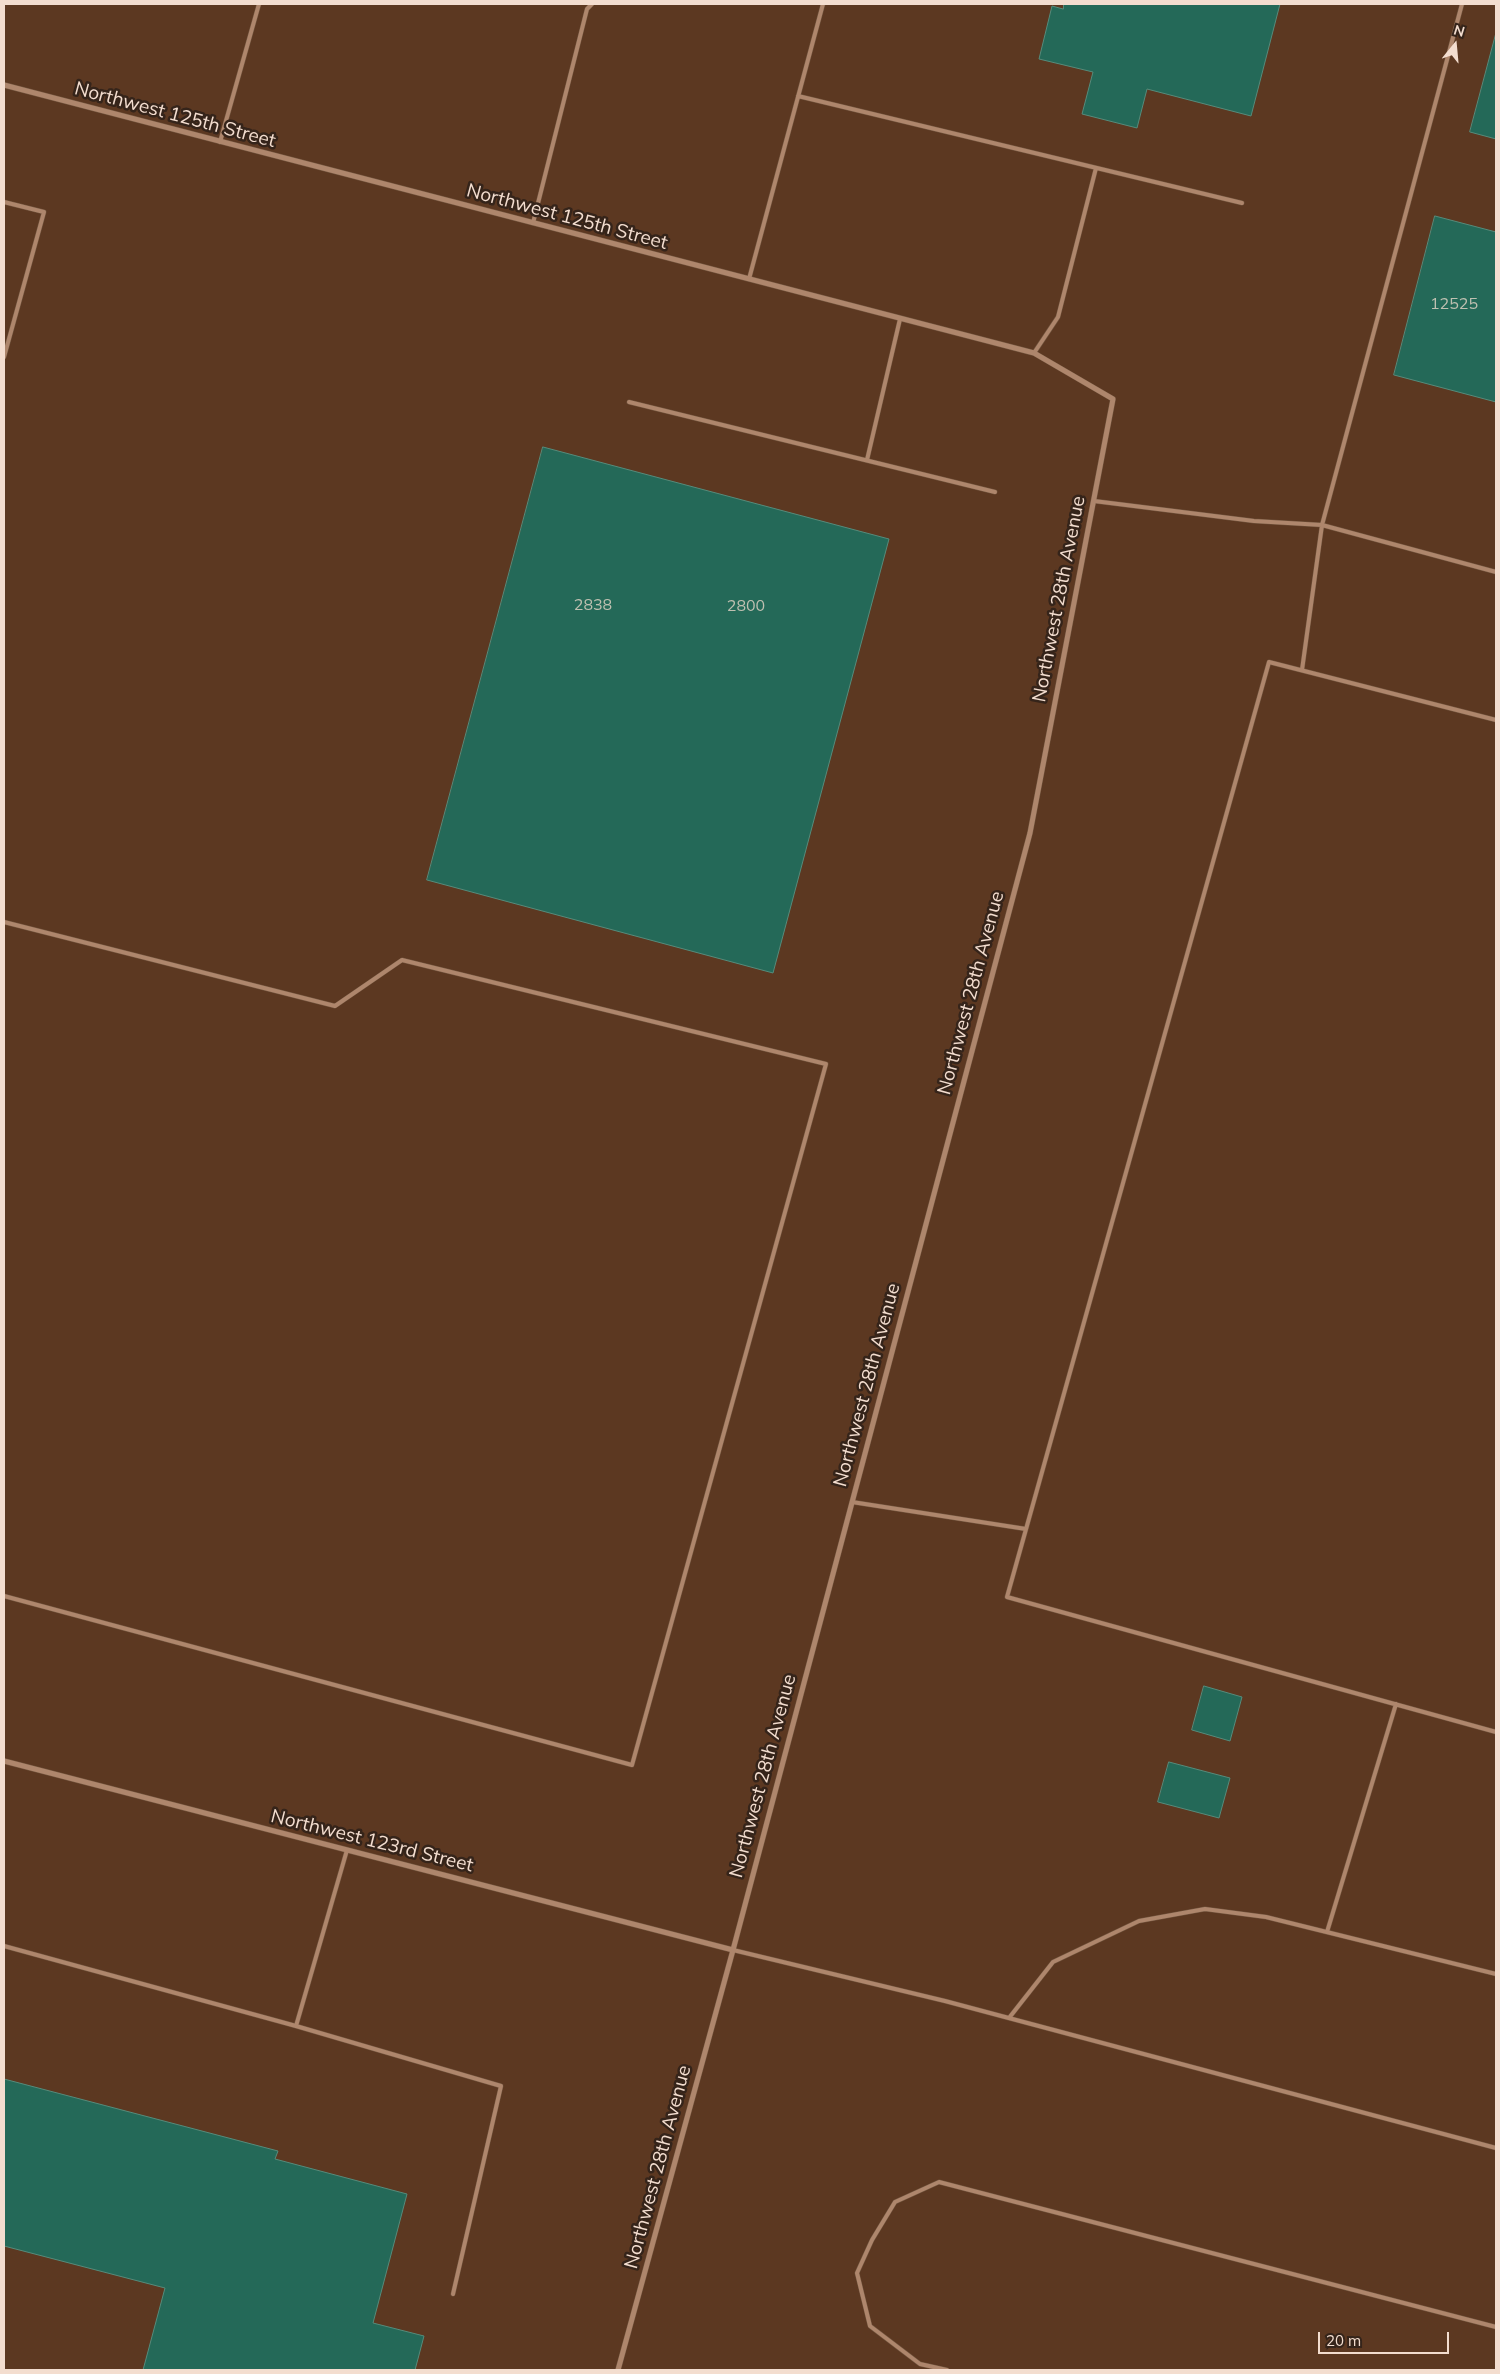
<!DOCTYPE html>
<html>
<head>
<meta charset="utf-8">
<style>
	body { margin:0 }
	#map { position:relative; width:1500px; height:2374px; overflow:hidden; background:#5c3821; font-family:Mulish,sans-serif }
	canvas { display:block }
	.frame { position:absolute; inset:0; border:5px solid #f3ddcf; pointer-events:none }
	.north { position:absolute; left:1430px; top:20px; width:50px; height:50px; -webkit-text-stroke:4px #35241a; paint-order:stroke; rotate:17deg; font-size:14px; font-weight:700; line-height:20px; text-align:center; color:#f3ddcf }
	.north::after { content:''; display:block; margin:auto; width:18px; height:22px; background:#f3ddcf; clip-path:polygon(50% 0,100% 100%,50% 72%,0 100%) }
	.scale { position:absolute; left:1318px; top:2332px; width:131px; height:22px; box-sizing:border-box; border:2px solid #f3ddcf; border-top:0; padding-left:6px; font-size:15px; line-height:18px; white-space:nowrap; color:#f3ddcf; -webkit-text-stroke:4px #35241a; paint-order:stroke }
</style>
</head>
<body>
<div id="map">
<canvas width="1500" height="2374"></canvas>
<div class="frame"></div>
<div class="north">N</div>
<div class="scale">20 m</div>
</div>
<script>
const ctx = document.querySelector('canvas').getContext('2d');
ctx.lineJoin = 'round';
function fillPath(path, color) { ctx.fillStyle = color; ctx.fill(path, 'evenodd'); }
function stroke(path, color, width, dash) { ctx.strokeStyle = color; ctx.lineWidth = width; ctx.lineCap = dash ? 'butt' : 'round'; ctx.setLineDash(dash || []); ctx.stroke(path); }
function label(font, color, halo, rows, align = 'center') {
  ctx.font = font + ' Mulish,sans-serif'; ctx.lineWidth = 5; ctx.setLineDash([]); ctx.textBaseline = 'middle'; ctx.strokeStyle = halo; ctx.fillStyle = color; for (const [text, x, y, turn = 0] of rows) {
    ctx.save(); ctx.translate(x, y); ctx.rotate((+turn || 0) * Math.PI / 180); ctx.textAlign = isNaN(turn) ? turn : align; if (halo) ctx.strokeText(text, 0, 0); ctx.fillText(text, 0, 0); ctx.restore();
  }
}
const building = new Path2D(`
	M 1064,4 L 1280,4 L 1251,116 L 1147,89 L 1137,128 L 1082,114 L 1093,72 L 1039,59 L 1052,6 L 1063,9 Z
	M 1496,33 L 1496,139 L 1470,132 Z
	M 1435,216 L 1496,232 L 1496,402 L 1394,375 Z
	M 543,447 L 889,539 L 773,973 L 427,880 Z
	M 1204,1686 L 1242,1697 L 1230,1741 L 1192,1730 Z
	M 1169,1762 L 1230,1778 L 1219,1818 L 1158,1802 Z
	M 4,2079 L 278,2151 L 275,2159 L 407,2194 L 373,2323 L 424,2336 L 415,2370 L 143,2370 L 165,2288 L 4,2246 Z`);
fillPath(building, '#246958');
stroke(building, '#568b7b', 1);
const service = new Path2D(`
	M 1462,4 L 1322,525 L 1496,572
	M 798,96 L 1242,203
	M 220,142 L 259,4
	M 4,202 L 44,212 L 4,357
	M 533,223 L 587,9 L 592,4
	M 749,279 L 823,4
	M 1034,353 L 1058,317 L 1096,168
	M 629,402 L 995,492
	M 867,460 L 900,319
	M 1094,501 L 1254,521 L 1322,525 L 1302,670
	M 1496,720 L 1269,662 L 1007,1597 L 1496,1732
	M 4,922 L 335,1006 L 402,960 L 826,1064 L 632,1765 L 4,1596
	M 852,1502 L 1026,1529
	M 347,1850 L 296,2026 L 501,2086 L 453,2294
	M 1327,1932 L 1396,1704
	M 4,1946 L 296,2026
	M 733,1950 L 945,2001 L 1496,2148
	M 1009,2018 L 1053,1962 L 1139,1921 L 1205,1909 L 1266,1917 L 1496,1974
	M 947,2370 L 920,2364 L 870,2326 L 857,2273 L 872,2240 L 895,2202 L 939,2182 L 1496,2327`);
const minor = new Path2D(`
	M 4,85 L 1034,353 L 1113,399 L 1030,833 L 733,1950 L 618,2370
	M 4,1761 L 733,1950`);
stroke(service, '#71543e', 5);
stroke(minor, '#71543e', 6);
stroke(service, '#ae866c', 4);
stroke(minor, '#ae866c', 5);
label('16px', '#bfc0b1', null, [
	["12525",1454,304],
	["2838",593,605],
	["2800",746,606]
]);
label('19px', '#f3ddcf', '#35241a', [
	["Northwest 125th Street",175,115,15],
	["Northwest 125th Street",567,217,15],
	["Northwest 28th Avenue",1059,599,-79],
	["Northwest 28th Avenue",971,993,-75],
	["Northwest 28th Avenue",867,1385,-75],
	["Northwest 28th Avenue",763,1776,-75],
	["Northwest 123rd Street",372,1841,14],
	["Northwest 28th Avenue",658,2167,-75]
]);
</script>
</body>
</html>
